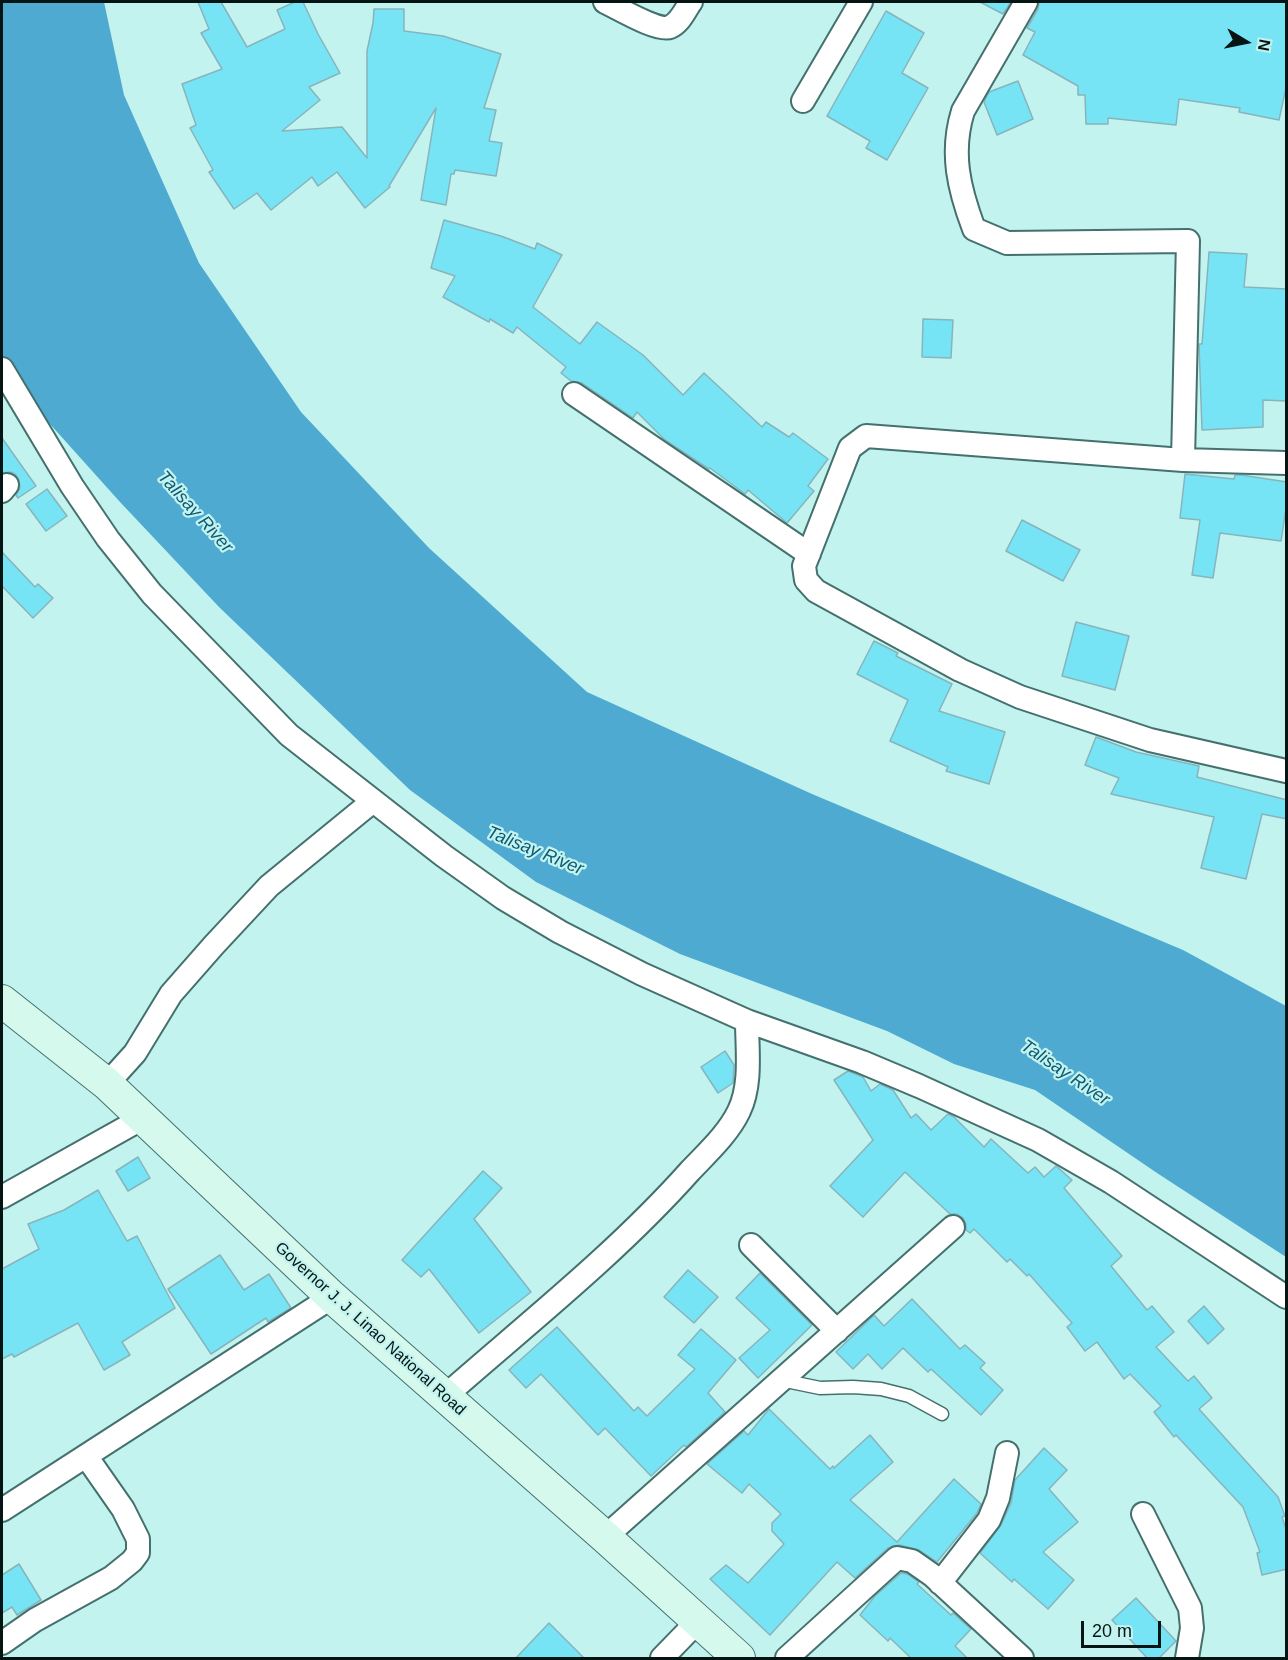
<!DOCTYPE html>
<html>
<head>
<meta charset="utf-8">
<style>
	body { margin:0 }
	#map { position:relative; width:1288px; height:1660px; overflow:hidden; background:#c3f3ef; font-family:Arial,sans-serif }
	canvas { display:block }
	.frame { position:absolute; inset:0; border:3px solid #041514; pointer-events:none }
	.north { position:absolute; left:1216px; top:12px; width:60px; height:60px; -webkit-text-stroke:4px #c3f3ef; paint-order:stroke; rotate:100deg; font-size:16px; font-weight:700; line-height:24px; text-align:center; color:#041514 }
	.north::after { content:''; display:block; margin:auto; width:21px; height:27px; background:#041514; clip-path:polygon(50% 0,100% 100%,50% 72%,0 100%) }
	.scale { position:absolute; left:1081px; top:1621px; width:80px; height:27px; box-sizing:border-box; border:3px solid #041514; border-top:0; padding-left:8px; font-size:18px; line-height:21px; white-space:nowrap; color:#041514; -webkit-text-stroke:4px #c3f3ef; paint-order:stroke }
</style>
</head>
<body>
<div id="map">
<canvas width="1288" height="1660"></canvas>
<div class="frame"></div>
<div class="north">N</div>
<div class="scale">20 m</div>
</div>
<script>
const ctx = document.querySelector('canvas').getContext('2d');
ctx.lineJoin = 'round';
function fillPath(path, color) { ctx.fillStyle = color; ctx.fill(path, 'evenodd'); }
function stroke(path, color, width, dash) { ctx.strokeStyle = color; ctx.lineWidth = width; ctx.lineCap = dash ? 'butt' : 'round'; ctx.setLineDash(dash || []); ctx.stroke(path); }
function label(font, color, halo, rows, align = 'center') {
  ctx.font = font + ' Arial,sans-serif'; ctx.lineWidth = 4.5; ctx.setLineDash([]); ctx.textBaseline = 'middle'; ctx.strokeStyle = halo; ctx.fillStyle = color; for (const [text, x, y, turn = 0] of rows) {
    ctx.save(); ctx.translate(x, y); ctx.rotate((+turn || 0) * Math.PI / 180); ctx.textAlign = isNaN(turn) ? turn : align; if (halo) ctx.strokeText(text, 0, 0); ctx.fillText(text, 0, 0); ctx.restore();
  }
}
fillPath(new Path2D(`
	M 2,2 L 104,2 L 124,95 L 199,263 L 301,412 L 429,548 L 587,692 L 812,794 L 1183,950 L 1286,1006 L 1286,1257 L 1157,1173 L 1035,1090 L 954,1064 L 887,1031 L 680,954 L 536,882 L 410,790 L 219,607 L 120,502 L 32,404 L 2,355 Z`), '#4eaad0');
const building = new Path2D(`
	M 198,2 L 221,2 L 247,47 L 285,29 L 277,10 L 295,2 L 303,2 L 318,34 L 340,73 L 309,87 L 320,100 L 282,131 L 342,127 L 367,158 L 367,51 L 373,23 L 374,9 L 404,9 L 404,31 L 443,36 L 501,54 L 484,108 L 496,110 L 489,141 L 502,143 L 496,176 L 455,170 L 454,174 L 451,174 L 446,205 L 421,200 L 436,108 L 389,186 L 390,187 L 365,208 L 337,172 L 318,186 L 312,177 L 271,210 L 257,193 L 234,209 L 209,172 L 213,170 L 190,128 L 196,125 L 182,84 L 222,69 L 201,33 L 209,29 Z
	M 980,2 L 1011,2 L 1003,14 Z
	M 1039,2 L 1287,2 L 1287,83 L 1279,120 L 1239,112 L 1240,108 L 1179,99 L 1176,125 L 1108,118 L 1108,124 L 1086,124 L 1085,95 L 1078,95 L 1078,86 L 1023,55 L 1035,32 L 1027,28 L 1038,9 Z
	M 886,11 L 924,33 L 902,73 L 928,88 L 887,160 L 866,148 L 870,141 L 827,116 Z
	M 1018,81 L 1033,119 L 997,135 L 984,102 L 989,92 Z
	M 444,220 L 501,236 L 535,249 L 537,243 L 562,255 L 533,307 L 580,344 L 597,322 L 643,355 L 683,395 L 704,373 L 762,427 L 766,422 L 789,437 L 793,433 L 828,459 L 808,486 L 814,491 L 787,523 L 748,490 L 745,494 L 710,468 L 709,469 L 665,440 L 637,412 L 633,418 L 582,383 L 571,381 L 561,373 L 566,367 L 517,327 L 513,333 L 490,319 L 489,322 L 443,297 L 455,276 L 431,268 Z
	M 1209,252 L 1247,254 L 1244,287 L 1287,289 L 1287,401 L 1263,400 L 1263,427 L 1202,430 L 1199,344 L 1202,344 Z
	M 923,319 L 953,320 L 951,358 L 922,357 Z
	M 2,438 L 36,486 L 18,498 L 16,495 L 20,488 L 19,480 L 15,474 L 10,472 L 2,473 Z
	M 1185,474 L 1234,479 L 1235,475 L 1241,475 L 1287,482 L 1287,502 L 1281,541 L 1220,533 L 1213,578 L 1192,575 L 1200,520 L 1180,518 Z
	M 47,489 L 67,516 L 46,531 L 26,504 Z
	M 1022,520 L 1080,550 L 1063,581 L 1006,551 Z
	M 2,552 L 35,587 L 38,584 L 53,598 L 33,618 L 2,586 Z
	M 1076,622 L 1129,636 L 1115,690 L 1062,676 Z
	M 874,641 L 898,653 L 896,656 L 952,684 L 939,711 L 1005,732 L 989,784 L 946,771 L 948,767 L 890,741 L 908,700 L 857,674 Z
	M 1096,737 L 1136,752 L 1199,766 L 1197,777 L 1287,800 L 1287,819 L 1262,814 L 1246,879 L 1201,868 L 1214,817 L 1111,794 L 1119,778 L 1085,765 Z
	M 725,1051 L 734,1065 L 733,1083 L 718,1093 L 701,1067 Z
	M 848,1071 L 863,1077 L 871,1091 L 880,1084 L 893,1090 L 911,1118 L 916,1114 L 931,1130 L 948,1114 L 954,1117 L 984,1147 L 991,1139 L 1028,1173 L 1035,1167 L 1044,1177 L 1056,1166 L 1072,1180 L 1064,1188 L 1122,1256 L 1111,1266 L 1147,1310 L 1152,1306 L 1174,1332 L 1156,1347 L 1188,1381 L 1194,1376 L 1212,1398 L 1199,1409 L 1278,1497 L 1285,1516 L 1282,1517 L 1287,1532 L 1287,1569 L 1262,1575 L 1257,1553 L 1260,1552 L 1243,1507 L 1176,1435 L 1174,1437 L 1154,1412 L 1161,1406 L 1130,1374 L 1124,1379 L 1097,1342 L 1085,1351 L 1067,1327 L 1072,1323 L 1029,1274 L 1027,1276 L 1010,1259 L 1007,1262 L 974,1229 L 970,1233 L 966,1230 L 966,1224 L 963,1218 L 957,1214 L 950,1214 L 905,1172 L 863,1217 L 830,1186 L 873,1140 L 834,1080 Z
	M 138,1157 L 150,1178 L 128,1191 L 116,1171 Z
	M 483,1171 L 502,1188 L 474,1219 L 531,1292 L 479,1333 L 429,1269 L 421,1277 L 402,1260 Z
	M 98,1190 L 127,1241 L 137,1236 L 175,1308 L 122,1342 L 130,1355 L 104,1370 L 78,1323 L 14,1357 L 12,1354 L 2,1359 L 2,1269 L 39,1249 L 28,1224 L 64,1210 Z
	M 220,1255 L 244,1290 L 269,1274 L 291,1308 L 268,1322 L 266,1318 L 211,1354 L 168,1289 Z
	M 688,1270 L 718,1297 L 694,1323 L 664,1297 Z
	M 760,1273 L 812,1325 L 758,1378 L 739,1358 L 770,1330 L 736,1298 Z
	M 912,1299 L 960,1349 L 965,1345 L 985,1363 L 980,1368 L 1003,1390 L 981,1415 L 931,1369 L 928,1372 L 903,1348 L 882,1369 L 868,1354 L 853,1369 L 836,1352 L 874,1315 L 884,1326 Z
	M 1204,1306 L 1224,1329 L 1208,1344 L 1188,1321 Z
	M 557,1327 L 634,1411 L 638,1407 L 647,1416 L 695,1369 L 678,1355 L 701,1329 L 736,1360 L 708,1393 L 725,1412 L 686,1447 L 684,1445 L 651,1476 L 605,1428 L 598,1435 L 541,1374 L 526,1388 L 509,1370 Z
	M 769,1409 L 830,1469 L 833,1466 L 834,1468 L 870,1435 L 893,1462 L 850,1500 L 897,1542 L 954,1479 L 981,1504 L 977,1513 L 937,1562 L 919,1550 L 899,1545 L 888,1548 L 855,1578 L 837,1562 L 770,1635 L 710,1579 L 726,1565 L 748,1583 L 784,1544 L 772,1531 L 772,1523 L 781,1514 L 749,1484 L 742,1493 L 707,1464 L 744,1431 L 748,1435 Z
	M 1044,1448 L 1067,1470 L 1049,1489 L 1078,1522 L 1043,1552 L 1074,1580 L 1048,1609 L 1014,1579 L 1012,1582 L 980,1553 L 1001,1525 L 1011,1503 L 1015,1480 Z
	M 19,1564 L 41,1600 L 17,1615 L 12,1607 L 2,1613 L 2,1575 Z
	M 901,1573 L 907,1574 L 919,1582 L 917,1584 L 951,1615 L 953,1613 L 971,1629 L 955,1646 L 968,1659 L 912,1659 L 890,1638 L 888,1641 L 860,1615 L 875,1596 Z
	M 1136,1598 L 1176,1641 L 1158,1659 L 1148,1659 L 1112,1620 Z
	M 549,1623 L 585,1659 L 515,1659 Z`);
fillPath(building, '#77e4f5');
stroke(building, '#87b4bc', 1.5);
const lane = new Path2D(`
	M 781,1380 L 820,1388 L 853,1387 L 881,1389 L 909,1396 L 942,1414`);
const street = new Path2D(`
	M 605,2 C 618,8 658,32 670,27 C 680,23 685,10 691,2
	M 1026,2 L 963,111 C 950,153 959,189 974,229 L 1007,243 L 1188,241 L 1183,460
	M 803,101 L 861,2
	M 2,369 L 72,486 L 108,539 L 152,594 L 289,735 L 444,856 L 503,898 L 560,932 L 642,974 L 747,1021 L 862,1062 L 919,1086 L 1038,1140 L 1111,1182 L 1286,1297
	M 574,394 L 809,554
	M 1286,463 L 1183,460 L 866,436 L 850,448 L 804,566 L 806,580 L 816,591 L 960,670 L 1020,697 L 1150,740 L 1286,771
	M 2,491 L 7,485
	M 107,1084 L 135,1053 L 171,994 L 214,945 L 269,886 L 373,801
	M 2,1197 L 143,1118
	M 751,1245 L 837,1331
	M 444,1397 C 527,1324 616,1254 690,1171 C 707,1153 728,1134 739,1111 C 752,1084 747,1049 747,1021
	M 2,1510 L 332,1297
	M 1143,1514 L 1190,1608 L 1192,1628 L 1187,1658
	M 605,1537 L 953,1227
	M 940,1583 L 989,1520 L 998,1498 L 1007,1453
	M 2,1643 L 35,1620 L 111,1578 L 132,1561 L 138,1553 L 138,1539 L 123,1509 L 86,1456
	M 662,1658 L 698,1621
	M 787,1658 L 897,1558 L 912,1561 L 932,1575 L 1022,1658`);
const secondary = new Path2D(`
	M 2,1001 L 107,1084 L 332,1297 L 605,1537 L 739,1658`);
stroke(lane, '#44706d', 15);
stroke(street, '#44706d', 26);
stroke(secondary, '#44706d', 34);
stroke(lane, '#fff', 12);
stroke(street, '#fff', 22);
stroke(secondary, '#d6f9ee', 32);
label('16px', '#041514', '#c3f3ef', [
	["Governor J. J. Linao National Road",370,1329,42]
]);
label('italic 18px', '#0e5973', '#c3f3ef', [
	["Talisay River",195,512,48],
	["Talisay River",535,851,22],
	["Talisay River",1065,1073,34]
]);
</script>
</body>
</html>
